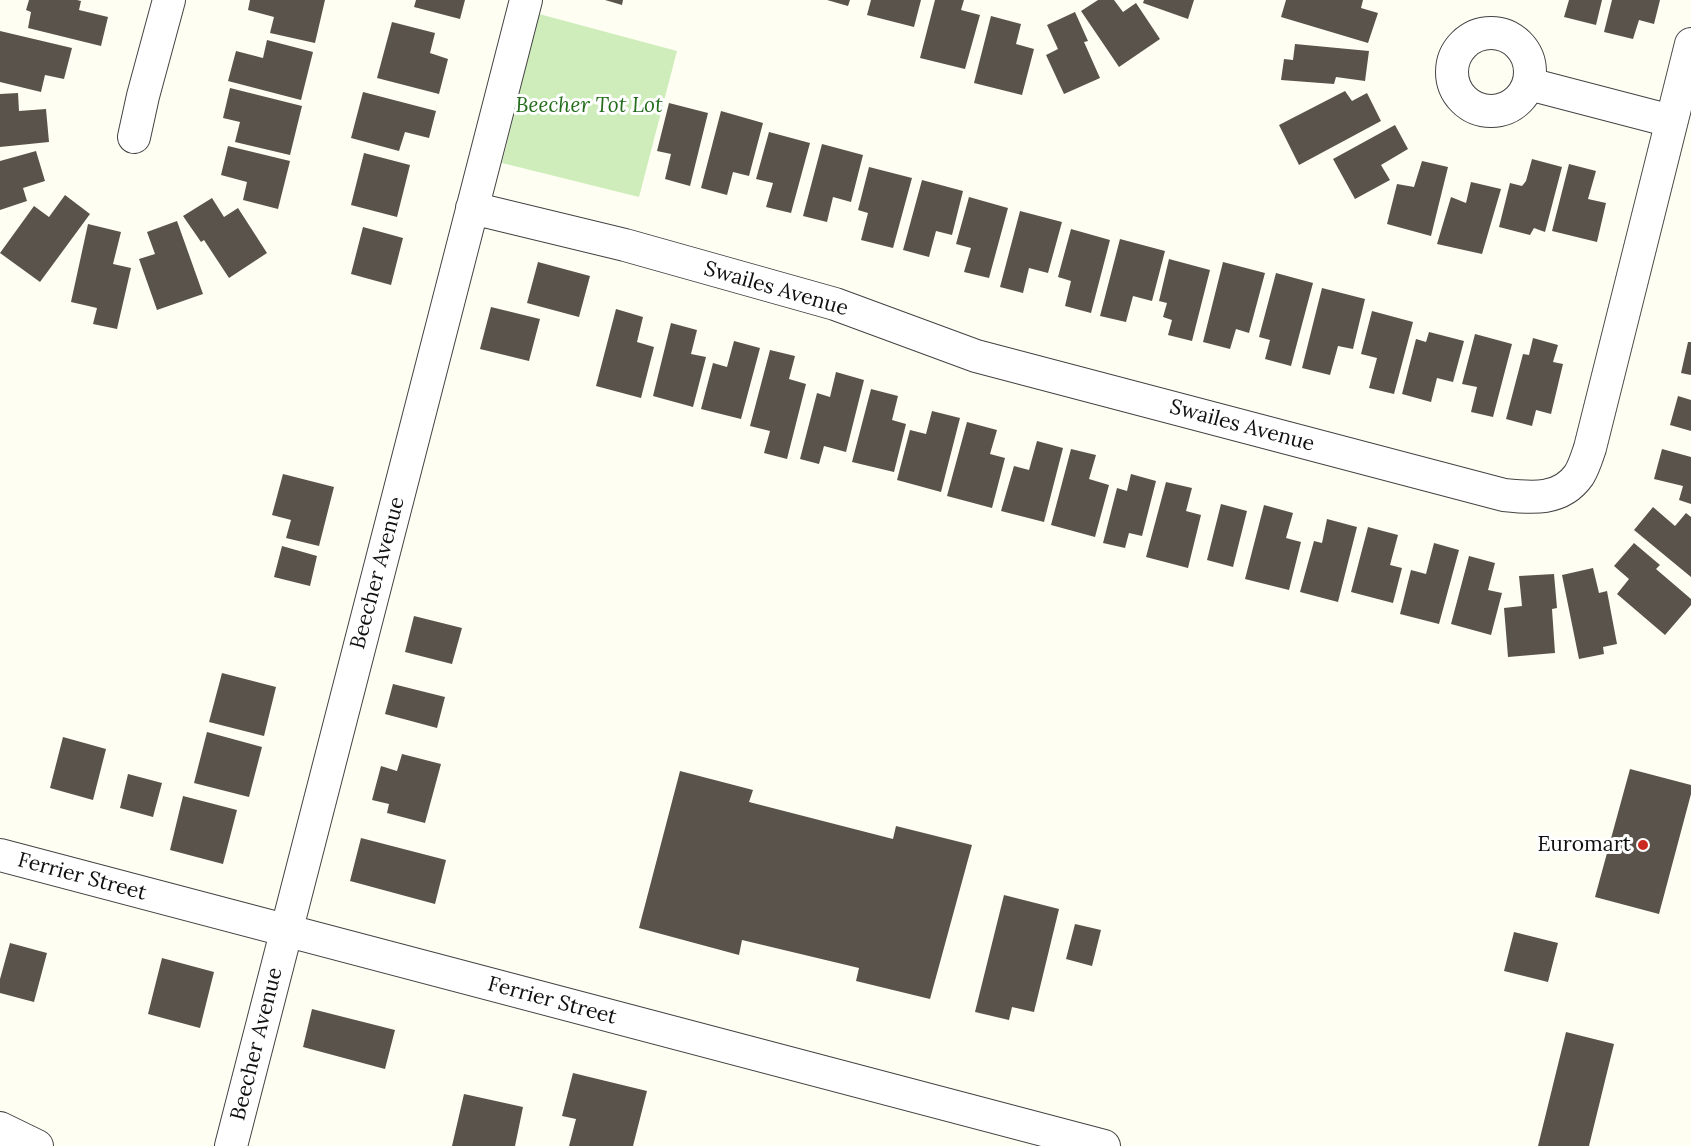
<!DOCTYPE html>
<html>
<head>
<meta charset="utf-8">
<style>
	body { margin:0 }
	canvas { display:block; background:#fffef3 }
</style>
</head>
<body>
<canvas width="1691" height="1146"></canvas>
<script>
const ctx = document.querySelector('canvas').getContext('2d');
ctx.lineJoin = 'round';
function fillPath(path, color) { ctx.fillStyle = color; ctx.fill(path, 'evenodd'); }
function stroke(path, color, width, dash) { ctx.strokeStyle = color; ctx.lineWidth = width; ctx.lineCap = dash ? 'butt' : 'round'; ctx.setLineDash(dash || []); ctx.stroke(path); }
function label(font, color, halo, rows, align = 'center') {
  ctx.font = font + ' Lora,serif'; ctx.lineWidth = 6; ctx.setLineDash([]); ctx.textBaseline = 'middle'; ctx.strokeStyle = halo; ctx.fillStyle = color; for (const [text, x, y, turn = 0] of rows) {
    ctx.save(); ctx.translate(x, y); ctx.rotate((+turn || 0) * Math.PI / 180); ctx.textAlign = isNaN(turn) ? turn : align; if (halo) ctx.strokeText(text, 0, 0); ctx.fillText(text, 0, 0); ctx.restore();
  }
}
fillPath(new Path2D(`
	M 539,14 L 677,51 L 639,197 L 502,163 Z`), '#ceedba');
fillPath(new Path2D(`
	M 29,0 L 77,0 L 81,1 L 79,10 L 108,17 L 101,46 L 28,28 L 31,12 L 26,10 Z
	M 250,0 L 325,0 L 315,43 L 270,33 L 274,17 L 248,10 Z
	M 416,0 L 465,0 L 460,19 L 414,7 Z
	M 605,0 L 623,0 L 622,5 Z
	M 827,0 L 850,0 L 848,6 Z
	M 871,0 L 921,0 L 914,27 L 867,15 Z
	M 935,0 L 964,0 L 961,10 L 980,15 L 965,69 L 920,58 Z
	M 1098,0 L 1114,0 L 1123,12 L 1136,3 L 1160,39 L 1119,67 L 1081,11 Z
	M 1144,0 L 1194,0 L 1188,19 L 1143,3 Z
	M 1286,0 L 1363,0 L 1361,8 L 1378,13 L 1368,43 L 1281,17 Z
	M 1569,0 L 1602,0 L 1596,25 L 1564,17 Z
	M 1612,0 L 1660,0 L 1654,24 L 1639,20 L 1633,39 L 1604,32 Z
	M 1075,12 L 1088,41 L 1084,42 L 1100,78 L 1064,94 L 1046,55 L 1058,49 L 1047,25 Z
	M 991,16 L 1021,24 L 1016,44 L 1034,49 L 1022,95 L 974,83 Z
	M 392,22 L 435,33 L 430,53 L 448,59 L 439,94 L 377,78 Z
	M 0,31 L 72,48 L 64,79 L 45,75 L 41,92 L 0,82 Z
	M 267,40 L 313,52 L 301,100 L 228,81 L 236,51 L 263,58 Z
	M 1295,44 L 1369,51 L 1365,81 L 1336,77 L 1334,84 L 1281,80 L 1284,59 L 1293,60 Z
	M 230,88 L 302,106 L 290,155 L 235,142 L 240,122 L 223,118 Z
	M 1345,91 L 1352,101 L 1367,93 L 1381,121 L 1299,165 L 1279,125 Z
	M 363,92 L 436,111 L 429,138 L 405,132 L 399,151 L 351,138 Z
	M 18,93 L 19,111 L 46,109 L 49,142 L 0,147 L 0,94 Z
	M 669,103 L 708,113 L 690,186 L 665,179 L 671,154 L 657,151 Z
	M 721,111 L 763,123 L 749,176 L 733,172 L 727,195 L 701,188 Z
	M 1395,125 L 1408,149 L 1381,165 L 1390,180 L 1355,199 L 1333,159 Z
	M 769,132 L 810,143 L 791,213 L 766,207 L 773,183 L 756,179 Z
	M 822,144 L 863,155 L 851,202 L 833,197 L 827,222 L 803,216 Z
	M 228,146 L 290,161 L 278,209 L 243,200 L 247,182 L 221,175 Z
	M 36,151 L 45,181 L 23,188 L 27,201 L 0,210 L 0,161 Z
	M 364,153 L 410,165 L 397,217 L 351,205 Z
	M 1532,159 L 1562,167 L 1545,232 L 1534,228 L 1530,235 L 1499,227 L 1510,183 L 1522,186 L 1526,181 Z
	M 1422,161 L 1448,167 L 1431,236 L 1387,224 L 1397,184 L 1414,187 Z
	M 1569,164 L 1596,171 L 1588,199 L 1606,203 L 1597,242 L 1552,231 Z
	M 869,167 L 912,178 L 893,248 L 861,240 L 868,213 L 858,210 Z
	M 922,180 L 963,191 L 952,235 L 936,231 L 929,257 L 903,250 Z
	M 1471,182 L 1501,189 L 1482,254 L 1437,244 L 1451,197 L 1466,203 Z
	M 65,195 L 90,214 L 40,282 L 0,253 L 34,206 L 49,217 Z
	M 969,197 L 1008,208 L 989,278 L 964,272 L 971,248 L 956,244 Z
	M 212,198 L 224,217 L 238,208 L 267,253 L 229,278 L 204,240 L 201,242 L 183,216 Z
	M 1020,211 L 1062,222 L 1048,273 L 1029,268 L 1023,293 L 1000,287 Z
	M 177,221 L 203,294 L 157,310 L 139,259 L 155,254 L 147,232 Z
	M 88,224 L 121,232 L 113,264 L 131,268 L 117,329 L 93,324 L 97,308 L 71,302 Z
	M 363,227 L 403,238 L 391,285 L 351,274 Z
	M 1071,229 L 1110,240 L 1091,313 L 1065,306 L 1071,281 L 1058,277 Z
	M 1120,239 L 1165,251 L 1152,301 L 1133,296 L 1126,322 L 1100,316 Z
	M 1169,259 L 1210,270 L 1192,341 L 1168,335 L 1172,320 L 1163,317 L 1167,303 L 1159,301 Z
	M 538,262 L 590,276 L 579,317 L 527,303 Z
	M 1223,262 L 1265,273 L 1249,333 L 1236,329 L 1230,349 L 1203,342 Z
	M 1276,273 L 1313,283 L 1291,366 L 1265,359 L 1270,340 L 1259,337 Z
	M 1322,288 L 1365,299 L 1353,349 L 1338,346 L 1330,375 L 1302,368 Z
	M 491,307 L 540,319 L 529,361 L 480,349 Z
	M 616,309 L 643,317 L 637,342 L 654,347 L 641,398 L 596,386 Z
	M 1372,311 L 1413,322 L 1394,394 L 1369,388 L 1377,358 L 1361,354 Z
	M 671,323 L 697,330 L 691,354 L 706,357 L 693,407 L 653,396 Z
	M 1429,332 L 1464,341 L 1453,382 L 1437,378 L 1431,402 L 1402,394 L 1416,339 L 1426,342 Z
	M 1475,334 L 1512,344 L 1493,417 L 1471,412 L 1477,387 L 1462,384 Z
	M 1533,338 L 1558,345 L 1553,362 L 1563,364 L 1551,414 L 1536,410 L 1532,426 L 1506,419 L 1523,354 L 1529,355 Z
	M 734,341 L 760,348 L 741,419 L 701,409 L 713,363 L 727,367 Z
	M 1688,342 L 1691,342 L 1691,375 L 1681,373 Z
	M 770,350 L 795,356 L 789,379 L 806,384 L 787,459 L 764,453 L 770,431 L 750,426 Z
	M 836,372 L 864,380 L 846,452 L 824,446 L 819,464 L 800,459 L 817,393 L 830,397 Z
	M 871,389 L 898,396 L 892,420 L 906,424 L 894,472 L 852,462 Z
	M 1678,396 L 1691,400 L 1691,431 L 1670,425 Z
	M 932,411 L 960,418 L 941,492 L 897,480 L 910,430 L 926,434 Z
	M 967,422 L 997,430 L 990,454 L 1005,458 L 992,508 L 947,496 Z
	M 1037,441 L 1063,448 L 1044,522 L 1001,511 L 1014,466 L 1029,470 Z
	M 1071,449 L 1096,455 L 1089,479 L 1109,485 L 1095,537 L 1051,525 Z
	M 1662,449 L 1691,457 L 1691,504 L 1679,500 L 1683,486 L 1654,479 Z
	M 283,474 L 334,487 L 319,546 L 286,538 L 291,520 L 272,515 Z
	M 1131,474 L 1156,481 L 1142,536 L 1129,533 L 1125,548 L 1103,543 L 1117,488 L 1127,491 Z
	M 1166,482 L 1192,488 L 1186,511 L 1201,515 L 1188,568 L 1146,557 Z
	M 1221,504 L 1247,511 L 1233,567 L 1207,560 Z
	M 1264,505 L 1293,513 L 1286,538 L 1301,542 L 1289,590 L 1245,579 Z
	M 1653,507 L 1675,526 L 1686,513 L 1691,517 L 1691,577 L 1634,530 Z
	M 1327,519 L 1357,527 L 1338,602 L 1300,592 L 1314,541 L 1322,543 Z
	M 1368,527 L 1398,535 L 1390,565 L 1402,568 L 1393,603 L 1351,592 Z
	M 1434,543 L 1459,550 L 1439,624 L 1400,614 L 1411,570 L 1426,574 Z
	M 1634,543 L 1660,565 L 1656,569 L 1691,599 L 1691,605 L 1665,635 L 1617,594 L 1629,579 L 1614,566 Z
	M 282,546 L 317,556 L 310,586 L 274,577 Z
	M 1469,556 L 1495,563 L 1488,590 L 1502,593 L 1491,635 L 1451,624 Z
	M 1593,568 L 1599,593 L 1607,591 L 1617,644 L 1603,647 L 1604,654 L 1579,659 L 1562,575 Z
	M 1554,574 L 1557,608 L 1552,609 L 1555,653 L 1508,657 L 1504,608 L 1522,606 L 1519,576 Z
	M 414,616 L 462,628 L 452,664 L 405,652 Z
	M 222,673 L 276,687 L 264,736 L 209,722 Z
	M 393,684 L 445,697 L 437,728 L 385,714 Z
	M 207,732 L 262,747 L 249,797 L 194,783 Z
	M 63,737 L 106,749 L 93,800 L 50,788 Z
	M 402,754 L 441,764 L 425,823 L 387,813 L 389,804 L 372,800 L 381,766 L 397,771 Z
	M 1630,769 L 1691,785 L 1691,794 L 1659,914 L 1595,897 Z
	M 680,771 L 753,790 L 749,802 L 893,839 L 896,826 L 972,845 L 930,999 L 856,981 L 859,968 L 742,940 L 739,955 L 639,928 Z
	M 128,774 L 162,783 L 153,817 L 120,808 Z
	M 183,796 L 237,810 L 223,864 L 170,850 Z
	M 361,838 L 446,860 L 435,904 L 350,881 Z
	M 1004,895 L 1059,909 L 1034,1012 L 1012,1007 L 1009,1020 L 975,1012 Z
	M 1075,924 L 1101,930 L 1092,966 L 1066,959 Z
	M 1514,932 L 1558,943 L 1548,982 L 1504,971 Z
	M 10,943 L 47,953 L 34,1002 L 0,993 L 0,979 Z
	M 162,958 L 214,972 L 200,1028 L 148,1014 Z
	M 312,1009 L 395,1030 L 385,1069 L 303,1047 Z
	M 1566,1032 L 1614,1044 L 1589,1146 L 1538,1146 Z
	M 573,1073 L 647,1091 L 633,1146 L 569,1146 L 576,1119 L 562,1116 Z
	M 464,1094 L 523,1107 L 515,1146 L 452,1146 Z`), '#5a534c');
const minor = new Path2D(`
	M1452 72a39 39 0 1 1 78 0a39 39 0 1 1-78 0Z
	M 1529,84 L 1671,121
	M 134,137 L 143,96 L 169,0
	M 472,208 L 625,245 L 835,304 L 976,356 L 1504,495 C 1532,498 1561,501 1579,475 C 1584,467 1587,457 1590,448 L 1691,44
	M 0,855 L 1104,1146
	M 0,1128 L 37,1146
	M 231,1146 L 526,0`);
stroke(minor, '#434343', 34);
stroke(minor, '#fff', 32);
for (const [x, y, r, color] of [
	[1643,845,6,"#ca2a1f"]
]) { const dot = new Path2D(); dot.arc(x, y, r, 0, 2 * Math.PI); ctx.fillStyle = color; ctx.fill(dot); stroke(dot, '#fff', 2); }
label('italic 21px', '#236d1b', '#fff', [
	["Beecher Tot Lot",589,106]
]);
label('21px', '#101010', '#fff', [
	["Swailes Avenue",776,289,16],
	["Swailes Avenue",1242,426,15],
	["Beecher Avenue",378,573,-75],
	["Ferrier Street",82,877,15],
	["Ferrier Street",552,1001,15],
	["Beecher Avenue",257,1044,-76]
]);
label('21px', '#101010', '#fff', [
	["Euromart",1631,845]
], 'right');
</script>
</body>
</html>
